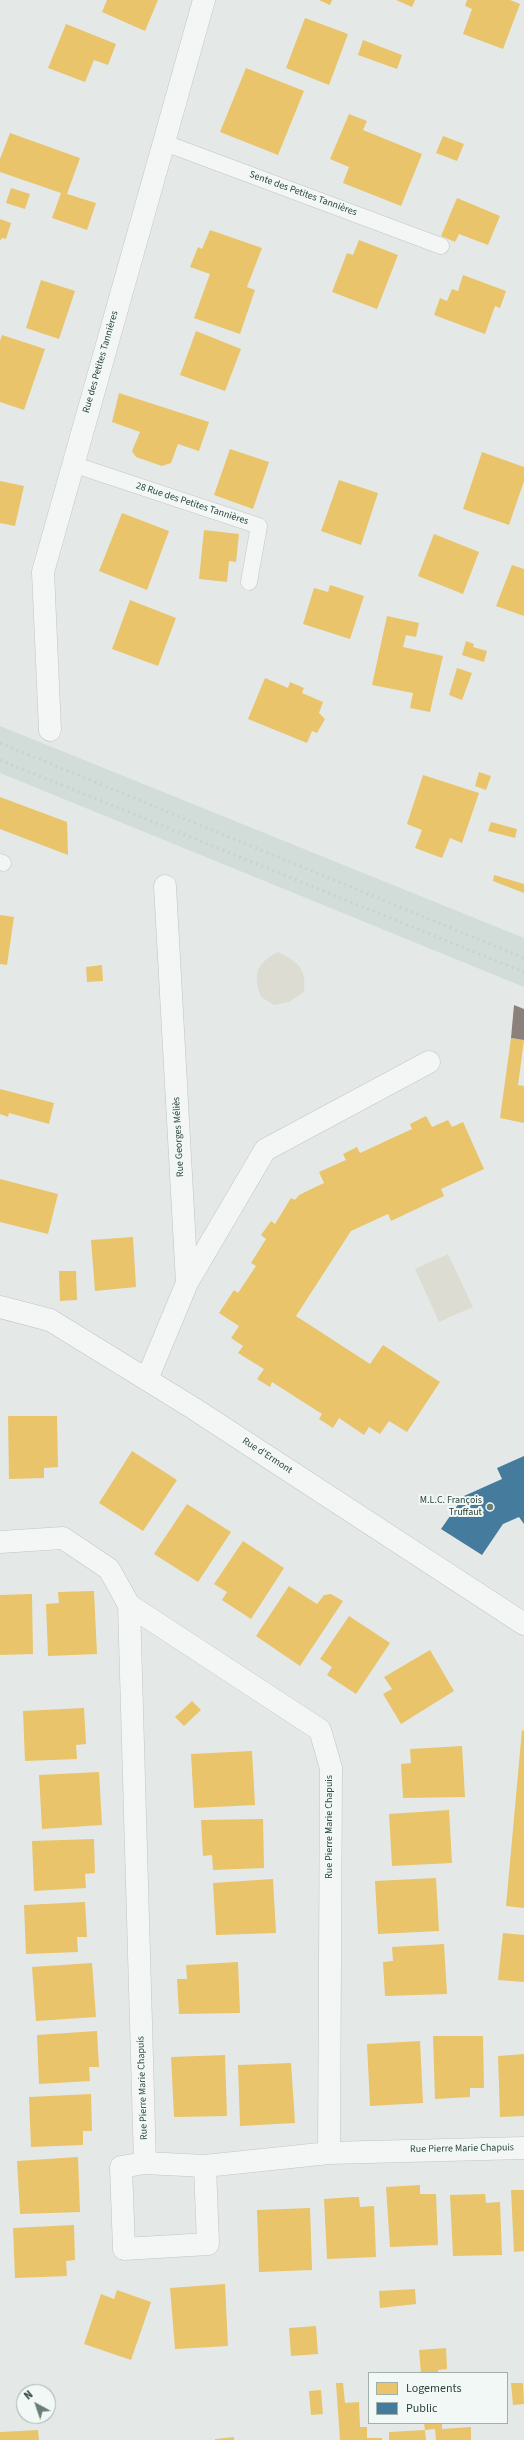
<!DOCTYPE html>
<html>
<head>
<meta charset="utf-8">
<style>
	body { margin:0 }
	#map { position:relative; width:524px; height:2440px; overflow:hidden; background:#e4e9e7; font-family:"Source Sans 3",sans-serif }
	canvas { display:block }
	.legend { position:absolute; left:368px; top:2372px; width:140px; height:52px; box-sizing:border-box; background:#f2f8f6; border:1px solid #a2b0ab; margin:0; padding:5px 7px; list-style:none; font-size:12px; color:#2a433a }
	.legend li { display:flex; align-items:center; gap:8px; height:20px }
	.legend b { width:20px; border:1px solid #a2b0ab }
	.north { position:absolute; left:16px; top:2384px; width:40px; height:40px; box-sizing:border-box; background:#f2f8f6; border:1px solid #a2b0ab; border-radius:50%; rotate:320deg; font-size:11px; font-weight:700; line-height:16px; text-align:center; color:#2a433a }
	.north::after { content:''; display:block; margin:auto; width:14px; height:18px; background:#6b7d77; clip-path:polygon(50% 0,100% 100%,50% 72%,0 100%) }
</style>
</head>
<body>
<div id="map">
<canvas width="524" height="2440"></canvas>
<ul class="legend">
<li><b style="height:11px;background:#e9c46a"></b>Logements</li>
<li><b style="height:11px;background:#457b9d"></b>Public</li>
</ul>
<div class="north">N</div>
</div>
<script>
const ctx = document.querySelector('canvas').getContext('2d');
ctx.lineJoin = 'round';
function fillPath(path, color) { ctx.fillStyle = color; ctx.fill(path, 'evenodd'); }
function stroke(path, color, width, dash) { ctx.strokeStyle = color; ctx.lineWidth = width; ctx.lineCap = dash ? 'butt' : 'round'; ctx.setLineDash(dash || []); ctx.stroke(path); }
function label(font, color, halo, rows, align = 'center') {
  ctx.font = font + ' "Source Sans 3",sans-serif'; ctx.lineWidth = 4; ctx.setLineDash([]); ctx.textBaseline = 'middle'; ctx.strokeStyle = halo; ctx.fillStyle = color; for (const [text, x, y, turn = 0] of rows) {
    ctx.save(); ctx.translate(x, y); ctx.rotate((+turn || 0) * Math.PI / 180); ctx.textAlign = isNaN(turn) ? turn : align; if (halo) ctx.strokeText(text, 0, 0); ctx.fillText(text, 0, 0); ctx.restore();
  }
}
fillPath(new Path2D(`
	M 0,726 L 524,938 L 524,987 L 0,773 Z`), '#d2dcd8');
fillPath(new Path2D(`
	M 278,952 C 298,962 307,968 304,992 L 289,1002 L 274,1005 L 261,997 C 253,975 255,964 278,952 Z
	M 448,1254 L 473,1307 L 439,1322 L 415,1269 Z`), '#dcdcd3');
fillPath(new Path2D(`
	M 107,0 L 158,0 L 145,31 L 102,12 Z
	M 319,0 L 332,0 L 330,5 Z
	M 396,0 L 415,0 L 412,7 Z
	M 467,0 L 510,0 L 520,4 L 503,49 L 463,34 L 472,9 L 465,6 Z
	M 305,18 L 348,34 L 329,85 L 286,68 Z
	M 66,24 L 116,44 L 108,65 L 94,60 L 85,82 L 48,68 Z
	M 363,40 L 402,55 L 397,69 L 358,55 Z
	M 246,68 L 304,91 L 278,155 L 220,132 Z
	M 349,114 L 367,121 L 363,130 L 422,154 L 401,206 L 343,183 L 349,167 L 330,159 Z
	M 10,133 L 80,158 L 67,194 L 96,203 L 87,230 L 52,218 L 61,193 L 0,172 L 0,159 Z
	M 443,136 L 464,144 L 457,161 L 436,153 Z
	M 11,188 L 30,194 L 25,209 L 6,203 Z
	M 457,198 L 500,216 L 488,245 L 459,234 L 455,242 L 441,236 Z
	M 0,219 L 11,223 L 6,239 L 2,238 L 0,241 Z
	M 210,230 L 262,248 L 247,287 L 255,290 L 240,334 L 194,318 L 210,274 L 190,267 L 198,247 L 202,249 Z
	M 359,240 L 398,255 L 377,309 L 332,292 L 347,253 L 353,255 Z
	M 463,275 L 506,291 L 500,308 L 495,306 L 485,334 L 434,315 L 440,298 L 447,301 L 452,289 L 458,291 Z
	M 41,280 L 75,291 L 59,339 L 26,328 Z
	M 196,331 L 241,349 L 225,391 L 180,375 Z
	M 2,335 L 45,349 L 24,410 L 0,402 L 0,341 Z
	M 119,393 L 209,422 L 199,451 L 178,444 L 171,463 L 162,466 L 136,457 L 132,451 L 140,432 L 112,422 Z
	M 230,449 L 269,462 L 253,509 L 214,495 Z
	M 482,452 L 524,467 L 524,481 L 509,525 L 463,509 Z
	M 339,480 L 378,493 L 361,545 L 321,531 Z
	M 0,481 L 24,486 L 15,526 L 0,523 Z
	M 122,513 L 169,531 L 147,590 L 99,571 Z
	M 204,530 L 239,534 L 236,562 L 229,561 L 227,582 L 199,579 Z
	M 434,534 L 479,552 L 463,594 L 418,576 Z
	M 512,565 L 524,569 L 524,616 L 496,606 Z
	M 330,585 L 364,596 L 350,639 L 303,624 L 314,588 L 328,592 Z
	M 130,600 L 176,618 L 158,666 L 112,649 Z
	M 387,616 L 419,623 L 416,637 L 406,635 L 403,647 L 443,656 L 430,712 L 410,708 L 413,693 L 372,685 Z
	M 466,641 L 474,644 L 473,647 L 487,651 L 484,662 L 462,655 Z
	M 457,668 L 472,673 L 462,700 L 449,695 Z
	M 265,678 L 288,688 L 290,682 L 304,688 L 302,693 L 323,702 L 319,713 L 325,719 L 317,733 L 312,731 L 307,743 L 248,719 Z
	M 479,772 L 491,776 L 486,790 L 475,786 Z
	M 423,775 L 479,793 L 462,843 L 450,838 L 442,858 L 415,848 L 422,830 L 407,824 Z
	M 0,797 L 67,822 L 68,855 L 0,829 Z
	M 491,822 L 517,829 L 515,838 L 488,831 Z
	M 494,875 L 524,884 L 524,893 L 493,881 Z
	M 0,915 L 14,917 L 7,965 L 0,964 Z
	M 102,965 L 103,981 L 87,982 L 86,967 Z
	M 511,1038 L 524,1040 L 518,1085 L 524,1086 L 524,1123 L 500,1118 Z
	M 0,1089 L 54,1103 L 49,1124 L 9,1113 L 8,1117 L 0,1114 Z
	M 426,1116 L 432,1127 L 448,1120 L 452,1127 L 463,1122 L 484,1169 L 441,1189 L 444,1196 L 391,1221 L 388,1214 L 351,1231 L 296,1316 L 370,1364 L 383,1345 L 440,1382 L 407,1432 L 389,1421 L 380,1434 L 369,1427 L 364,1435 L 339,1418 L 333,1428 L 319,1419 L 322,1414 L 272,1382 L 270,1387 L 257,1379 L 264,1369 L 238,1353 L 243,1346 L 231,1338 L 239,1326 L 219,1313 L 234,1290 L 238,1293 L 256,1266 L 251,1263 L 266,1239 L 261,1235 L 271,1221 L 275,1224 L 291,1198 L 295,1200 L 299,1195 L 324,1183 L 319,1172 L 346,1160 L 343,1154 L 357,1147 L 360,1153 L 412,1129 L 410,1124 Z
	M 0,1179 L 58,1194 L 48,1234 L 0,1222 Z
	M 133,1237 L 136,1287 L 95,1291 L 91,1240 Z
	M 59,1271 L 76,1271 L 77,1300 L 60,1301 Z
	M 8,1416 L 57,1416 L 58,1467 L 44,1468 L 44,1478 L 9,1479 Z
	M 132,1451 L 177,1480 L 143,1531 L 99,1503 Z
	M 187,1504 L 231,1532 L 198,1582 L 154,1554 Z
	M 243,1541 L 284,1568 L 251,1619 L 222,1600 L 227,1592 L 214,1584 Z
	M 289,1586 L 317,1604 L 324,1595 L 331,1594 L 343,1601 L 300,1666 L 256,1636 Z
	M 94,1591 L 97,1654 L 48,1656 L 46,1604 L 59,1603 L 58,1592 Z
	M 32,1594 L 33,1654 L 0,1655 L 0,1595 Z
	M 349,1616 L 390,1643 L 356,1694 L 327,1675 L 332,1667 L 320,1659 Z
	M 430,1650 L 454,1691 L 401,1724 L 383,1694 L 392,1689 L 384,1677 Z
	M 192,1701 L 201,1710 L 184,1726 L 175,1717 Z
	M 84,1708 L 86,1744 L 76,1745 L 77,1759 L 25,1761 L 23,1711 Z
	M 522,1730 L 524,1731 L 524,1908 L 506,1906 Z
	M 462,1746 L 465,1797 L 403,1798 L 401,1764 L 411,1763 L 410,1749 Z
	M 252,1751 L 255,1805 L 194,1808 L 191,1754 Z
	M 99,1772 L 102,1825 L 42,1829 L 39,1775 Z
	M 449,1810 L 452,1863 L 392,1866 L 389,1814 Z
	M 263,1819 L 264,1868 L 213,1870 L 212,1855 L 203,1856 L 201,1820 Z
	M 94,1839 L 95,1873 L 85,1874 L 86,1888 L 34,1891 L 32,1841 Z
	M 436,1878 L 439,1931 L 378,1934 L 375,1881 Z
	M 273,1879 L 276,1933 L 216,1935 L 213,1883 Z
	M 85,1902 L 87,1937 L 77,1937 L 78,1952 L 26,1954 L 24,1905 Z
	M 503,1933 L 524,1935 L 524,1982 L 498,1980 Z
	M 444,1944 L 447,1994 L 385,1996 L 383,1962 L 393,1961 L 392,1947 Z
	M 238,1962 L 240,2013 L 179,2014 L 177,1979 L 187,1979 L 186,1965 Z
	M 92,1963 L 96,2017 L 36,2021 L 32,1967 Z
	M 97,2031 L 99,2067 L 89,2067 L 90,2081 L 39,2084 L 37,2035 Z
	M 433,2036 L 483,2036 L 484,2088 L 470,2088 L 470,2097 L 435,2099 Z
	M 420,2041 L 423,2103 L 370,2106 L 367,2044 Z
	M 524,2054 L 524,2116 L 500,2117 L 498,2056 Z
	M 225,2055 L 227,2116 L 174,2117 L 171,2057 Z
	M 291,2063 L 295,2123 L 240,2126 L 238,2065 Z
	M 91,2094 L 92,2131 L 83,2131 L 83,2145 L 31,2147 L 29,2097 Z
	M 78,2157 L 80,2212 L 20,2214 L 17,2161 Z
	M 420,2185 L 420,2194 L 436,2194 L 438,2245 L 390,2247 L 386,2187 Z
	M 511,2190 L 524,2190 L 524,2251 L 514,2252 Z
	M 485,2194 L 486,2203 L 500,2202 L 502,2255 L 453,2256 L 450,2195 Z
	M 353,2197 L 359,2197 L 360,2207 L 374,2206 L 376,2257 L 327,2259 L 324,2199 Z
	M 310,2208 L 312,2270 L 259,2272 L 257,2210 Z
	M 74,2225 L 75,2260 L 66,2261 L 67,2276 L 15,2278 L 13,2228 Z
	M 225,2284 L 228,2346 L 175,2349 L 170,2288 Z
	M 415,2289 L 416,2304 L 380,2308 L 379,2291 Z
	M 117,2290 L 151,2302 L 131,2360 L 84,2344 L 101,2294 L 114,2299 Z
	M 316,2326 L 318,2354 L 291,2356 L 289,2328 Z
	M 446,2348 L 447,2369 L 438,2370 L 438,2373 L 421,2373 L 419,2350 Z
	M 336,2383 L 343,2383 L 345,2403 L 359,2402 L 360,2427 L 367,2427 L 367,2438 L 382,2438 L 382,2440 L 340,2440 Z
	M 511,2383 L 523,2383 L 524,2404 L 513,2405 Z
	M 321,2390 L 323,2414 L 311,2415 L 309,2391 Z
	M 424,2423 L 442,2423 L 442,2429 L 471,2427 L 471,2440 L 436,2440 L 435,2429 L 425,2430 Z
	M 38,2430 L 39,2440 L 0,2440 L 0,2432 Z
	M 425,2430 L 426,2440 L 389,2440 L 389,2432 Z
	M 234,2437 L 234,2440 L 215,2440 L 215,2439 Z`), '#e9c46a');
fillPath(new Path2D(`
	M 524,1456 L 524,1524 L 519,1517 L 503,1524 L 482,1555 L 441,1529 L 464,1496 L 502,1479 L 497,1468 Z`), '#457b9d');
fillPath(new Path2D(`
	M 514,1005 L 524,1009 L 524,1040 L 511,1038 Z`), '#8a817c');
const lane = new Path2D(`
	M 165,143 L 441,246
	M 72,464 L 259,526 L 249,582
	M 0,862 L 3,863`);
const street = new Path2D(`
	M 50,730 L 43,572 L 204,0
	M 187,1283 L 265,1150 L 429,1062
	M 0,1307 L 50,1320 L 193,1408 L 524,1624
	M 147,1379 L 187,1283 L 165,886
	M 0,1542 L 63,1538 L 109,1569 L 129,1605 L 320,1730 L 331,1768 L 329,2153
	M 129,1605 L 145,2163
	M 205,2166 L 208,2244 L 124,2249 L 121,2167 L 145,2163 L 205,2166 L 329,2153 L 524,2148`);
stroke(lane, '#c0c5c3', 17);
stroke(street, '#c0c5c3', 23);
stroke(lane, '#f3f6f5', 16);
stroke(street, '#f3f6f5', 22);
stroke(new Path2D(`
	M 0,743 L 524,958
	M 0,760 L 524,972`), '#ccd1cf', 3, [2, 4]);
for (const [x, y, r, color] of [
	[490,1507,4,"#6b7d77"]
]) { const dot = new Path2D(); dot.arc(x, y, r, 0, 2 * Math.PI); ctx.fillStyle = color; ctx.fill(dot); stroke(dot, '#f2f8f6', 1.5); }
label('10px', '#2a433a', '#f2f8f6', [
	["Sente des Petites Tannières",303,194,20],
	["Rue des Petites Tannières",101,362,-74],
	["28 Rue des Petites Tannières",192,504,18],
	["Rue Georges Méliès",179,1137,-93],
	["Rue d'Ermont",267,1456,33],
	["Rue Pierre Marie Chapuis",330,1827,-90],
	["Rue Pierre Marie Chapuis",143,2088,-92],
	["Rue Pierre Marie Chapuis",462,2149,-1]
]);
label('10px', '#2a433a', '#f2f8f6', [
	["M.L.C. François",482,1501],
	["Truffaut",482,1513]
], 'right');
</script>
</body>
</html>
